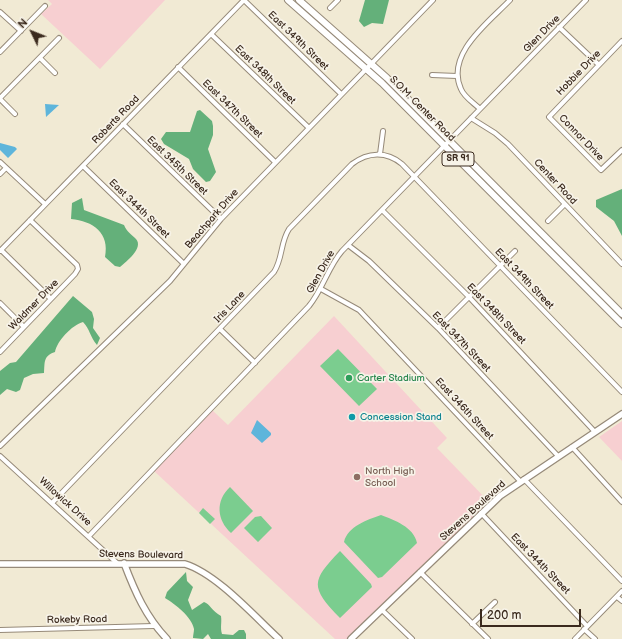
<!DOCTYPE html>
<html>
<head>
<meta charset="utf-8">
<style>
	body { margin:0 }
	#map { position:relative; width:622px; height:639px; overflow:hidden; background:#f1ead4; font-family:"Balsamiq Sans",sans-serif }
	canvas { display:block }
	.north { position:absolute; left:12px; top:12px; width:40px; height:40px; -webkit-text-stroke:3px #f7f3e8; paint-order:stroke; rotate:313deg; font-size:11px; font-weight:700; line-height:16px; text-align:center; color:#3b2a1e }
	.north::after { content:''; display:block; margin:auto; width:14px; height:18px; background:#3b2a1e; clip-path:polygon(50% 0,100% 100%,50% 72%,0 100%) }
	.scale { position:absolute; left:480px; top:609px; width:101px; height:18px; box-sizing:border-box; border:2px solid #3b2a1e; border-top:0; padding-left:5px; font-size:12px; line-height:14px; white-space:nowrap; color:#3b2a1e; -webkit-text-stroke:3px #f7f3e8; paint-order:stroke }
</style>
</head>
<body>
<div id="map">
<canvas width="622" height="639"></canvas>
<div class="north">N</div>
<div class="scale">200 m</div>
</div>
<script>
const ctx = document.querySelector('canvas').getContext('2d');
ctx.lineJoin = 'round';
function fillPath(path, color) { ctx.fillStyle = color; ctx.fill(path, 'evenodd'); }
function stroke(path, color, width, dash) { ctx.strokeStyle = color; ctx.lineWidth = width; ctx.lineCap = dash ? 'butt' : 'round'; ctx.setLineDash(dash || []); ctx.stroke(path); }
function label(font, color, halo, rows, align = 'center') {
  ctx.font = font + ' "Balsamiq Sans",sans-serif'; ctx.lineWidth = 3.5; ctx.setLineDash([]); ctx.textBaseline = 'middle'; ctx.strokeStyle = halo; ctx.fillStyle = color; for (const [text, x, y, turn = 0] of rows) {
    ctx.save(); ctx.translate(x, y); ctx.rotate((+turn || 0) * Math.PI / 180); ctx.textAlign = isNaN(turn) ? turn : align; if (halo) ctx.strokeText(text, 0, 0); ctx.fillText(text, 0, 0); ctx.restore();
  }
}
fillPath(new Path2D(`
	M 48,0 L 165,0 L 100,69 L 41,14 L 52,4 Z
	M 334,316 L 447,438 L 437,448 L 489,502 L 348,639 L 335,639 L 154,471 L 212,410 L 228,425 Z
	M 622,421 L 622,461 L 599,437 Z`), '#f7cfd1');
fillPath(new Path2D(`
	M 338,349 L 377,389 L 359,406 L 320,366 Z
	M 230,487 L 253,511 L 231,533 C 217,520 215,501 230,487 Z
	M 203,508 L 215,519 L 210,524 L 199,513 Z
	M 381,515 C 394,520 414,527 417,543 L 382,577 L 378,578 L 344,542 C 348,526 367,520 381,515 Z
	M 261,516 L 272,528 L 258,542 L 244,528 L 255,517 Z
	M 340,551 L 371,584 L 372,587 L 340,618 C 310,587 311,581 340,551 Z`), '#7bcd8f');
fillPath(new Path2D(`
	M 365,0 L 389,0 L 383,24 L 372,23 L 364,27 L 359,21 Z
	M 200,110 L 212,121 L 213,126 L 213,135 L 208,149 L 216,172 L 210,181 L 206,182 L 193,169 L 189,159 L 164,144 L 161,139 L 166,132 L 190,132 L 197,111 Z
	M 622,189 L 622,236 L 614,221 L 596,207 L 596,200 Z
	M 82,198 L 84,210 L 124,225 C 127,232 131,234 136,239 C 144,248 126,262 120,267 L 115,266 L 105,257 C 110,233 93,221 71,219 L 72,203 Z
	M 73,296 L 92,312 L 94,319 L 93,328 L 100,338 L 97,345 C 90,337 90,329 83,322 C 72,325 57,341 55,352 C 43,356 45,362 44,373 L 33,374 L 24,378 L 20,390 L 16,392 L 7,389 L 0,395 L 0,371 L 10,363 L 16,362 Z
	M 186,572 L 187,581 L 193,587 L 188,600 L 192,610 L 204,602 C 210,604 212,611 221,616 C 222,623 220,627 222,634 L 233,635 L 239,630 L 244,630 L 246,634 L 246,639 L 211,639 L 208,634 L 203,639 L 193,638 C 193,635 194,632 194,629 C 192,617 175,604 165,598 L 167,592 Z`), '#64b07a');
fillPath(new Path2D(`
	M 45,104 L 59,105 L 46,117 Z
	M 0,143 L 15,147 L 17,149 L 8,158 L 0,150 Z
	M 257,420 L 271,433 L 271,435 L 262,443 L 251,433 Z`), '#5eb5db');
const street = new Path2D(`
	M 244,0 L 341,94
	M 330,8 L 338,0
	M 0,12 L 21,31
	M 559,27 L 599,65
	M 211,34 L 309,128
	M 622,41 L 549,117 L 601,170 L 622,150
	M 0,52 L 45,6
	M 40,58 L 55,73
	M 178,67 L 275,162
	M 432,75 L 457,76
	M 0,98 L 59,38
	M 0,99 L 15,114
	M 480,109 C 474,103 464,97 461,89 C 445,54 489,22 510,0
	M 471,118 L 495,133 L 508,144 L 622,264
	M 123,124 L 221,219
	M 380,154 L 383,131
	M 0,162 L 45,204
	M 83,166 L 184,264
	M 0,174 L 6,168
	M 382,210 L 469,297 L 595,432
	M 548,221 L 565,204
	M 348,245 L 369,261 L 438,328 L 558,456
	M 1,250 L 51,299
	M 0,251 L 244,0
	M 321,289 L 359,310 L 520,481
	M 0,303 L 24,327
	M 438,328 L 515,251
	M 220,329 L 255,363
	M 0,352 L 75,274 L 78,269 L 77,265 L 30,220
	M 0,446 L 170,281 L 221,219 L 433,0
	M 572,447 L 622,502
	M 0,456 L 117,563
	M 524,479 L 622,581
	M 52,503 L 274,272 C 283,258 280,243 289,229 L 352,164 C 368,152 386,151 402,164 L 622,392
	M 481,513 L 587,626
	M 89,536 L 309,306 C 323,289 328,267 342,251 L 586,0
	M 420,572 L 488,639
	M 617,597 L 622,601
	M 382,610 L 412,639
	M 472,624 L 495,602
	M 584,629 L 595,639
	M 0,630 L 154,626
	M 575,639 L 622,591`);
const secondary = new Path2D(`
	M 124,563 C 135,592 146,617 167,639
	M 0,564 L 185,564 C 217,574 254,616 279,639
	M 351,639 L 500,496 L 622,414`);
const primary = new Path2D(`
	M 288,0 L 382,83 L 622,324
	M 299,0 L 387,78 L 622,314`);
stroke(street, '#968a79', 6);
stroke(secondary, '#968a79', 8);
stroke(primary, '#968a79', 8);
stroke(street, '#fff', 4);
stroke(secondary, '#fff', 5.5);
stroke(primary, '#fff', 6);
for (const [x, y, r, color] of [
	[349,378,4,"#2e9e5b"],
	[352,417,4,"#0f9aa8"],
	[357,477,4,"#8d6e63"]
]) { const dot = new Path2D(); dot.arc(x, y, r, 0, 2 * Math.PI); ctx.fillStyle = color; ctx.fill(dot); stroke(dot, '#f7f3e8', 1.5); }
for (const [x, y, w] of [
	[458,159,32]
]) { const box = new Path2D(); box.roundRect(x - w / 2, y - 7, w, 14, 3); ctx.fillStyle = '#f7f3e8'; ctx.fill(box); stroke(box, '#3b2a1e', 1); }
label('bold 9px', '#3b2a1e', null, [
	["SR 91",458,159]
]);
label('10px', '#3b2a1e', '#f7f3e8', [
	["Glen Drive",542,34,-46],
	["East 349th Street",298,41,44],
	["Hobbie Drive",579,73,-46],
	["East 348th Street",265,75,44],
	["East 347th Street",232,109,44],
	["S.O.M. Center Road",422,109,45],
	["Roberts Road",116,120,-46],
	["Connor Drive",581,138,46],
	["East 345th Street",177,166,44],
	["Center Road",555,182,47],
	["East 344th Street",139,209,44],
	["Beachpark Drive",212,219,-49],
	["Glen Drive",321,272,-61],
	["East 349th Street",524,279,46],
	["Waldmer Drive",34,305,-46],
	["Iris Lane",230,307,-46],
	["East 348th Street",496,314,46],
	["East 347th Street",461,342,46],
	["East 346th Street",464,409,47],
	["Willowick Drive",65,502,42],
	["Stevens Boulevard",473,511,-42],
	["Stevens Boulevard",141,555,1],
	["East 344th Street",540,564,46],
	["Rokeby Road",77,620,-1]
]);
label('10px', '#27864d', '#f7f3e8', [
	["Carter Stadium",357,378]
], 'left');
label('10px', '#0d838f', '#f7f3e8', [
	["Concession Stand",360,417]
], 'left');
label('10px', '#785e54', '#f7f3e8', [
	["North High",365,471],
	["School",365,483]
], 'left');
</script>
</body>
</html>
